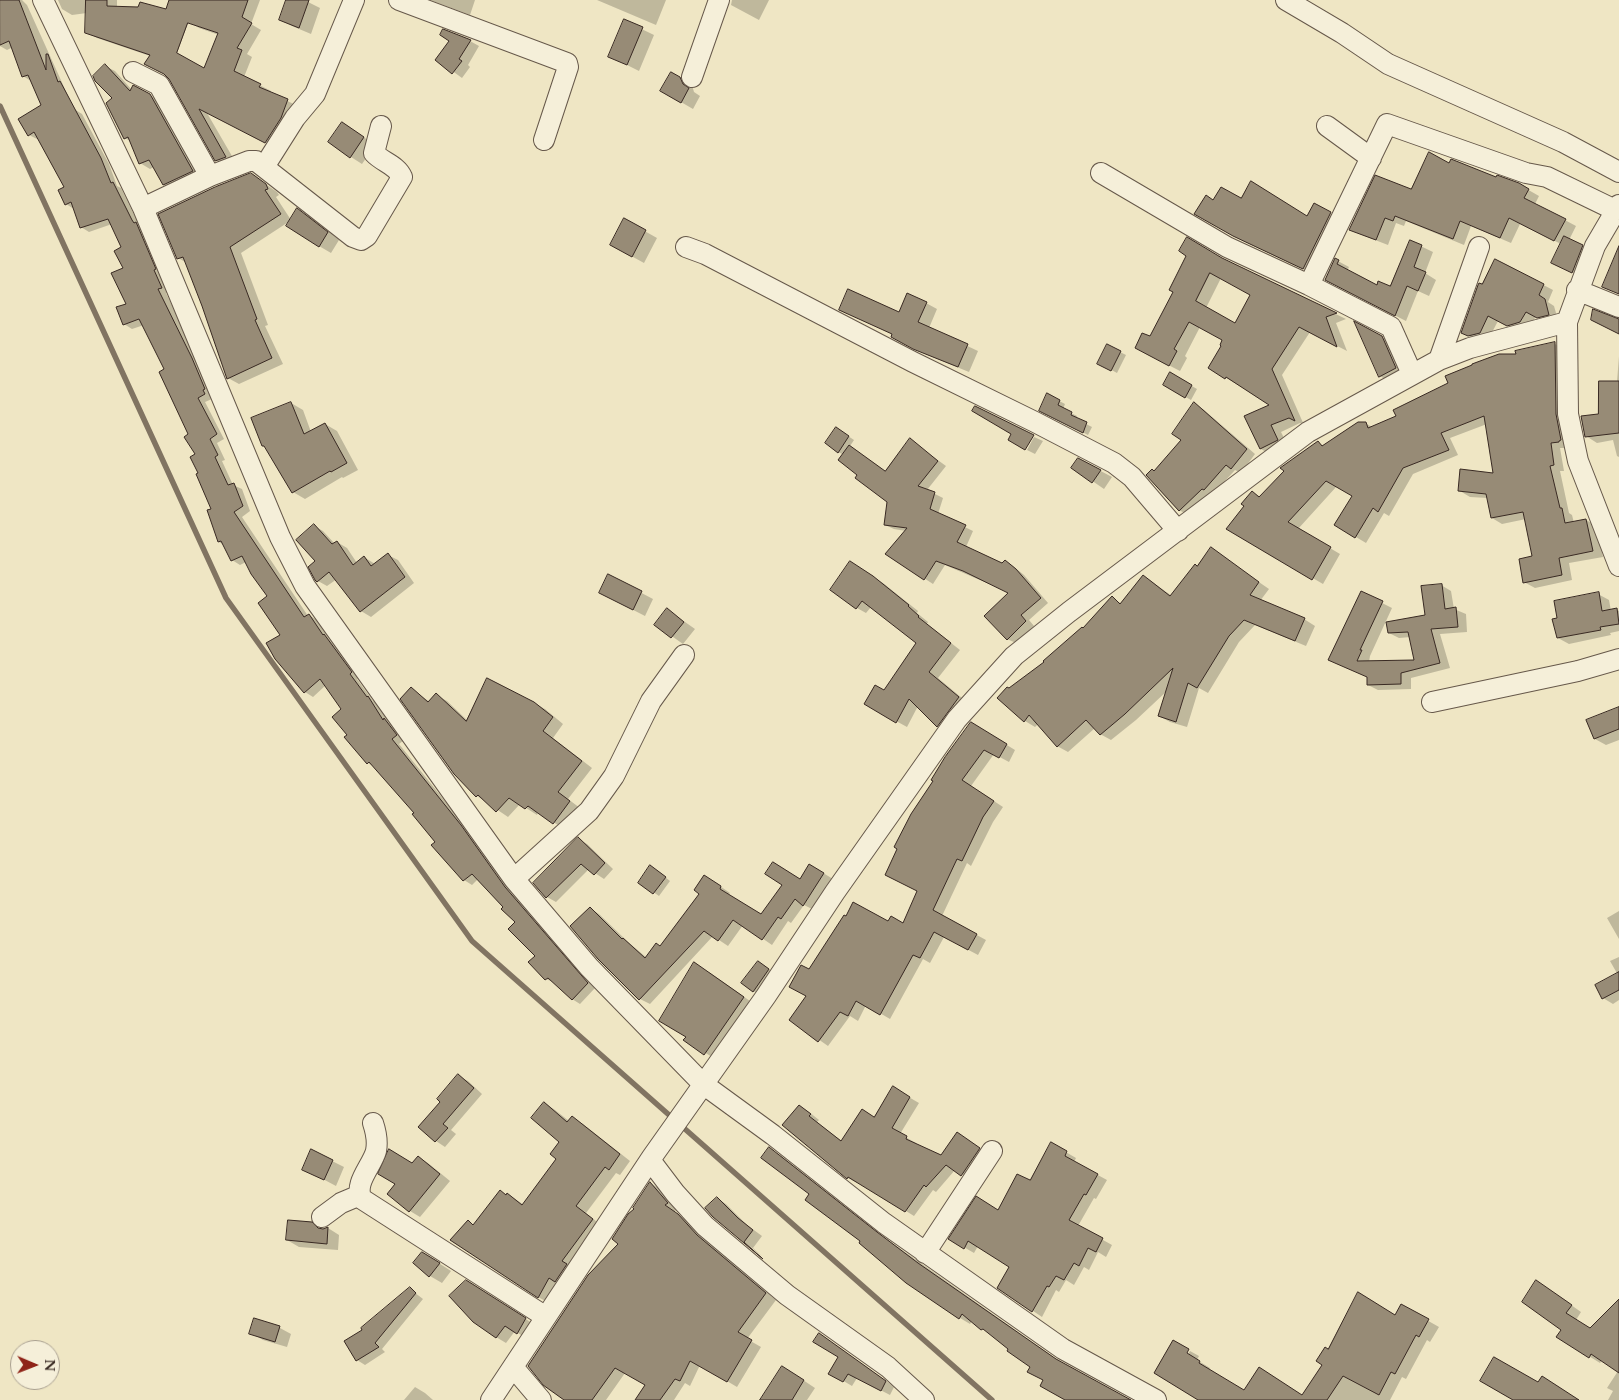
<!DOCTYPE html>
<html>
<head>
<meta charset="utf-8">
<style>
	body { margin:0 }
	#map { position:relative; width:1619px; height:1400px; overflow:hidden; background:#efe6c4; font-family:Cardo,serif }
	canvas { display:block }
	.north { position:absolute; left:10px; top:1340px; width:50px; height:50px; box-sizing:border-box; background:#f5efd9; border:1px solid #a9a090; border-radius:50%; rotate:91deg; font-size:14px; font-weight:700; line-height:20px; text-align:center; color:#382922 }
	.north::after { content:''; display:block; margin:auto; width:18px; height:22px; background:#8f2418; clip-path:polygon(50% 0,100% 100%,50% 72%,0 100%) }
</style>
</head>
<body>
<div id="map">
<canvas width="1619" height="1400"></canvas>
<div class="north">N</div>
</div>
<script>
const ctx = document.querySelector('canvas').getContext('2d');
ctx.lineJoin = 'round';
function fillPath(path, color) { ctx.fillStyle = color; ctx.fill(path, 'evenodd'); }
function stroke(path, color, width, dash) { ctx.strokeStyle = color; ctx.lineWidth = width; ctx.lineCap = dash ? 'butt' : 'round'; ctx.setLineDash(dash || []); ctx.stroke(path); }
fillPath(new Path2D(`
	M 0,0 L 22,0 L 27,5 L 74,109 L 82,114 L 109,164 L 117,186 L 121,188 L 139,225 L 144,228 L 169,292 L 166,293 L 200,363 L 212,399 L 205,402 L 224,439 L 217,443 L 225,460 L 222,461 L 233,485 L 242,489 L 250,511 L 242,517 L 308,616 L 309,615 L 317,620 L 329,639 L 359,677 L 357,679 L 373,701 L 376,702 L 388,721 L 393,724 L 404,740 L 399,744 L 469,831 L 513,893 L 595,988 L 580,1004 L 572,999 L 555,983 L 546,979 L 537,956 L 516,922 L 478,879 L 472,885 L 464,880 L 416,813 L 376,768 L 368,763 L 348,735 L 343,709 L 326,685 L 313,697 L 305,692 L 276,658 L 281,635 L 269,597 L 246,562 L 240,565 L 232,560 L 224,545 L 219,542 L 213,509 L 199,474 L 197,455 L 166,370 L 144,325 L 132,329 L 124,324 L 127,304 L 123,248 L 112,224 L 89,232 L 81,227 L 74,209 L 66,204 L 59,191 L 66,187 L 39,138 L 37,139 L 29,135 L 43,106 L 31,81 L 23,76 L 13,47 L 7,50 L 0,46 Z
	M 58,0 L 117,0 L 117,8 L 174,58 L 205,70 L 219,35 L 199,28 L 189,22 L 195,0 L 260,0 L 251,24 L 261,30 L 247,54 L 252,57 L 244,77 L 271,91 L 270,93 L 298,106 L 276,147 L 207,113 L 236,163 L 227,166 L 216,160 L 167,75 L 150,56 L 97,38 L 86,32 L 87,13 L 72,15 L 62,9 Z
	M 288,0 L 304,0 L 320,8 L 311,34 L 292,26 L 280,20 Z
	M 430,0 L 475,0 L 470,15 Z
	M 597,0 L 666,0 L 656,25 Z
	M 732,0 L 769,0 L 759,20 L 731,5 Z
	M 625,21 L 654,35 L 639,71 L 609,56 Z
	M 470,41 L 479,46 L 468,65 L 470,67 L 462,78 L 436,59 Z
	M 105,66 L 115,71 L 132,90 L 150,95 L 160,101 L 202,176 L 173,190 L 164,185 L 154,167 L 150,169 L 140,163 L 130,141 L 125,138 Z
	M 672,73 L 692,85 L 694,92 L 700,96 L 693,109 L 662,91 Z
	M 343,123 L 375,145 L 362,164 L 351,157 Z
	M 1450,164 L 1518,184 L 1539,196 L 1535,204 L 1576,226 L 1569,240 L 1587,250 L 1578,275 L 1558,265 L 1561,244 L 1520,224 L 1511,243 L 1471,226 L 1464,245 L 1406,221 L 1404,226 L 1396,223 L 1388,245 L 1362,235 L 1351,229 Z
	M 251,174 L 277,192 L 279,195 L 276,197 L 291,220 L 297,210 L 309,216 L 339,240 L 331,253 L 319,246 L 290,221 L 241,253 L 268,325 L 265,326 L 283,364 L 239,384 L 228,378 L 187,263 L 178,258 Z
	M 1241,200 L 1308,217 L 1314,205 L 1340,218 L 1313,274 L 1243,241 L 1196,213 L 1214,201 Z
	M 625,220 L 657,238 L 644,263 L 624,252 Z
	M 1410,241 L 1433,252 L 1425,273 L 1436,280 L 1429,296 L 1418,291 L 1406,321 L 1337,286 L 1336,260 L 1349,267 L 1347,271 L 1378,287 L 1391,288 Z
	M 1222,259 L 1346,319 L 1336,323 L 1347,351 L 1310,332 L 1282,375 L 1304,425 L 1300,423 L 1281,432 L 1288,446 L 1271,455 L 1261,449 L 1271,405 L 1210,368 L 1223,345 L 1224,340 L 1200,327 L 1185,356 L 1187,358 L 1180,371 L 1147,354 L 1150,338 ZM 1221,278 L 1251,295 L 1235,324 L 1206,308 Z
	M 1496,260 L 1553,290 L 1548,302 L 1554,306 L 1558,320 L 1548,322 L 1536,316 L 1530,327 L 1518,330 L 1498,321 L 1489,338 L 1472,338 L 1463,332 Z
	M 926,303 L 937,309 L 929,328 L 978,351 L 969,372 L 925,354 L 903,343 L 893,334 L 841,310 L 899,313 Z
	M 1381,337 L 1394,344 L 1407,375 L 1391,383 L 1380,376 Z
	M 1555,344 L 1565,350 L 1569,448 L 1560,448 L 1564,471 L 1560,471 L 1569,513 L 1572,515 L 1574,523 L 1586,520 L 1597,526 L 1603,557 L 1569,563 L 1572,580 L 1535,588 L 1524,582 L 1534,557 L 1526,519 L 1502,524 L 1492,518 L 1488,498 L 1470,497 L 1460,491 L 1495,474 L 1487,424 L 1450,438 L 1458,455 L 1413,474 L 1389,516 L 1384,513 L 1366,543 L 1336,525 L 1353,496 L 1337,486 L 1298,529 L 1340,554 L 1323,584 L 1228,529 L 1246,506 L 1252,492 L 1261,497 L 1319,443 L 1324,446 L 1365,423 L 1372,427 L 1398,417 L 1517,355 Z
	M 1108,346 L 1126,355 L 1117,373 L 1099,363 Z
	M 1619,356 L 1619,457 L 1617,456 L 1613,440 L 1597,443 L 1586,436 L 1617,382 Z
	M 1171,374 L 1197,389 L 1191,400 L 1164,385 Z
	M 1048,395 L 1065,404 L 1063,409 L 1077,416 L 1076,419 L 1092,427 L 1088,435 L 1040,410 Z
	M 291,403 L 303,410 L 311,432 L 325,424 L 337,431 L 358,470 L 343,478 L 342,477 L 305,499 L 293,492 L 267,448 L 263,446 Z
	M 1194,404 L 1203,409 L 1255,454 L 1241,473 L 1235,470 L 1213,494 L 1188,515 L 1179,510 L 1155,472 L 1182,440 Z
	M 842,432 L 854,440 L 850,446 L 886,472 L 910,440 L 946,466 L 927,490 L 943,498 L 938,514 L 973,531 L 966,547 L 1002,565 L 1005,561 L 1013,566 L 1024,575 L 1048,603 L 1029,620 L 1034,626 L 1016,643 L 1007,639 L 1010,593 L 945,565 L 933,584 L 887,554 L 906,531 L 894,529 L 885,525 L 888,502 L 858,475 L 844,455 L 838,452 Z
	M 1034,437 L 1043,441 L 1035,454 L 1027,450 Z
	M 1078,459 L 1112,477 L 1104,489 L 1072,467 Z
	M 314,526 L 323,531 L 335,544 L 337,542 L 347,548 L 357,563 L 364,557 L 375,564 L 388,555 L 398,560 L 414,583 L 371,617 L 361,611 L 337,579 L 327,586 L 318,581 Z
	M 1211,549 L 1269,589 L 1260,601 L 1304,619 L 1315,626 L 1306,646 L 1255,625 L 1239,642 L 1208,693 L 1199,688 L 1187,727 L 1170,722 L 1159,716 L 1168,690 L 1136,720 L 1111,740 L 1100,734 L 1095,728 L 1068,752 L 1057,746 L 1038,724 L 1035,727 L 1025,721 L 1009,689 L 1046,662 L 1083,630 L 1112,598 L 1122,604 L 1144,576 L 1172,596 L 1197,567 Z
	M 860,569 L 883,583 L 918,611 L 917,613 L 928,622 L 927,624 L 960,650 L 938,678 L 968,703 L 947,731 L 938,726 L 918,706 L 907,727 L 865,704 L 884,692 L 917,643 L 871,607 L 866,613 L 857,608 Z
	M 609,576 L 653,599 L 645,616 L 600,593 Z
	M 1441,585 L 1451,591 L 1454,609 L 1466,614 L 1467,632 L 1440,634 L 1450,668 L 1411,678 L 1411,689 L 1378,690 L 1368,685 L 1368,677 L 1330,660 L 1362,593 L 1392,608 L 1370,656 L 1369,662 L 1416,661 L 1411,637 L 1399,638 L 1389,633 L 1426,616 Z
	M 1598,594 L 1609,600 L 1611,611 L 1617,610 L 1619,611 L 1619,631 L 1610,633 L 1611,635 L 1569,644 L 1558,638 L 1559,619 Z
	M 668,610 L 695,629 L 683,644 L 656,625 Z
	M 411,689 L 430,702 L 436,695 L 447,701 L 468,721 L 534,703 L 545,709 L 563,724 L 553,738 L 592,768 L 568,799 L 580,808 L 564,829 L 538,812 L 537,815 L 520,804 L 508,817 L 477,796 Z
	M 1619,709 L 1619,740 L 1606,745 L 1595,739 Z
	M 971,723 L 1015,750 L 1009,762 L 994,754 L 971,786 L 1003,807 L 993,822 L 971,866 L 967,863 L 942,916 L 986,940 L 978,955 L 944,937 L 930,963 L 923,959 L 890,1019 L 866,1005 L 858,1021 L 850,1016 L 828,1046 L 791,1020 L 808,996 L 809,970 L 889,923 L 904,924 L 919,891 Z
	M 578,839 L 587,844 L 613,869 L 604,879 L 589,869 L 556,902 L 547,897 L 534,883 Z
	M 810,865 L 833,879 L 814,910 L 804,905 L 791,923 L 788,921 L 772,945 L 743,925 L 728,946 L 713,936 L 650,1004 L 640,999 L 599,958 L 590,908 L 599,914 L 627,941 L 647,958 L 661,947 L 714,882 L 730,893 L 728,895 L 761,915 L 801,880 Z
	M 656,870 L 670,881 L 659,896 L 639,882 Z
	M 1619,911 L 1619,939 L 1607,918 Z
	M 1619,957 L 1619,1000 L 1613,1004 L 1603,998 L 1618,975 L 1610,961 Z
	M 764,965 L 774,973 L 759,994 L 753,991 Z
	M 709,972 L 757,1006 L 720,1062 L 685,1040 Z
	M 459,1076 L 468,1081 L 482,1094 L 451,1130 L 456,1134 L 445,1147 L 436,1141 L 420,1127 L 442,1102 Z
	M 893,1088 L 919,1103 L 900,1134 L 916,1143 L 915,1145 L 942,1157 L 967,1139 L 988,1154 L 971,1180 L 955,1170 L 936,1192 L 933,1190 L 914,1216 L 858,1181 L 857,1183 L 848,1178 L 783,1125 L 800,1106 L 809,1112 L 819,1120 L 817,1122 L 843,1142 L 875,1119 Z
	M 545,1103 L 555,1110 L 569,1121 L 572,1118 L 583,1124 L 630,1161 L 620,1175 L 616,1173 L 586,1213 L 602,1226 L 549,1303 L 538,1297 L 468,1222 L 475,1226 L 508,1194 L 524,1205 L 558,1158 L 561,1142 Z
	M 1052,1144 L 1076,1158 L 1074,1162 L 1107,1180 L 1096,1199 L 1094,1198 L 1078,1226 L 1112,1245 L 1106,1257 L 1098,1252 L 1089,1270 L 1084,1267 L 1074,1285 L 1066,1280 L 1059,1292 L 1056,1290 L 1042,1317 L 999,1288 L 1011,1266 L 978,1246 L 974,1253 L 950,1239 L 999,1212 L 1031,1182 Z
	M 769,1149 L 780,1155 L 888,1240 L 1065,1365 L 1129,1400 L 1067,1400 L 1032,1367 L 992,1335 L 972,1321 L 970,1324 L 960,1318 L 907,1282 L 811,1194 Z
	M 312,1151 L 344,1167 L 336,1186 L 304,1169 Z
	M 418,1157 L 428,1163 L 450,1181 L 420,1217 L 410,1211 L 389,1194 Z
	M 650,1183 L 660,1189 L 677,1209 L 674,1212 L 689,1222 L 708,1242 L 776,1300 L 747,1339 L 761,1347 L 737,1387 L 700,1365 L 690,1386 L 685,1383 L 674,1400 L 637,1400 L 647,1385 L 625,1373 L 606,1400 L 566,1400 L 620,1244 Z
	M 717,1198 L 726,1204 L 747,1225 L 762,1236 L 753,1248 L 763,1257 L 714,1217 Z
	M 311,1223 L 323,1230 L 328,1228 L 339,1235 L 338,1250 L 299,1247 L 287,1240 Z
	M 434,1260 L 451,1271 L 442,1283 L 430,1276 L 415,1263 Z
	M 476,1287 L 535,1325 L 527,1339 L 515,1331 L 506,1343 L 496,1337 Z
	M 1547,1288 L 1581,1312 L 1576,1320 L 1591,1330 L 1619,1301 L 1619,1400 L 1608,1400 L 1613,1391 L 1607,1388 L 1618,1371 L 1602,1360 L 1600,1363 L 1558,1337 L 1562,1330 Z
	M 410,1289 L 423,1299 L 382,1349 L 385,1352 L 365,1365 L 357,1360 L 364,1330 Z
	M 1402,1306 L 1439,1327 L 1430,1342 L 1427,1340 L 1406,1379 L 1402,1377 L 1390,1400 L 1201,1400 L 1185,1359 L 1190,1351 L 1199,1356 L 1197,1360 L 1210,1368 L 1209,1370 L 1245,1392 L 1303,1396 L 1324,1365 L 1328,1351 L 1396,1316 Z
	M 255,1320 L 280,1328 L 291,1334 L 287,1347 L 263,1340 L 251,1333 Z
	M 820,1334 L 889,1383 L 894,1387 L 890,1395 L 857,1378 L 852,1386 L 830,1373 L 840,1357 Z
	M 794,1374 L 815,1388 L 807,1400 L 761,1400 Z
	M 415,1387 L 425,1393 L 433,1400 L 404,1400 Z`), '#0003');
stroke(new Path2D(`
	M 0,106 L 226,598 L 472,941 L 992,1400`), '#817462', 5.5);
const building = new Path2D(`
	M 0,0 L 19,0 L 46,70 L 46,54 L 48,54 L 58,82 L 60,81 L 101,158 L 111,183 L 113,182 L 132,220 L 134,223 L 136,222 L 156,269 L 154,270 L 162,288 L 158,289 L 192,358 L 205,389 L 203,390 L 205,394 L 198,398 L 217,434 L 210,439 L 218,455 L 215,457 L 228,485 L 234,483 L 243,506 L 234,512 L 304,617 L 309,614 L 323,635 L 324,634 L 352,672 L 350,674 L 367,697 L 368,696 L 383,720 L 384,718 L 397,735 L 392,739 L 461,825 L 505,887 L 588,983 L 572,1000 L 548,978 L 545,980 L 528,962 L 535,956 L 508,929 L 515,922 L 501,909 L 503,907 L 472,874 L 463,881 L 431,845 L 435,842 L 412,814 L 414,813 L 369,762 L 367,764 L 344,737 L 347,735 L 332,717 L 341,709 L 320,679 L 304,693 L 275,659 L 266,643 L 280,635 L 258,603 L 267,596 L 251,574 L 242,556 L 231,561 L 221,541 L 218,542 L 207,510 L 211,509 L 196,474 L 198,473 L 190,457 L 195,454 L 184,437 L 188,434 L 159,372 L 164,369 L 139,319 L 123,325 L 116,307 L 126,304 L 111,273 L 123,268 L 114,251 L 121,247 L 108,219 L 80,228 L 71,202 L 65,205 L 58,190 L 64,187 L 34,132 L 28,136 L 18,119 L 41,105 L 28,75 L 22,77 L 9,41 L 0,45 Z
	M 86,0 L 107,0 L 107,6 L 138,7 L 140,2 L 166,9 L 169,0 L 248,0 L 242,17 L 252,23 L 237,48 L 242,50 L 234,71 L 261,84 L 259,87 L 288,99 L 281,118 L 265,143 L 199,109 L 226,157 L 215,161 L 169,79 L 164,74 L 144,64 L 150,55 L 85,33 ZM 188,23 L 218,33 L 204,68 L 177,53 Z
	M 286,0 L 309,0 L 299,28 L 279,20 Z
	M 624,19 L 643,27 L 627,65 L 608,57 Z
	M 443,29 L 471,40 L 459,59 L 462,61 L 452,74 L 435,60 L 449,41 L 440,35 Z
	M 105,64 L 130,91 L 133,85 L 150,94 L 193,171 L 163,185 L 149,160 L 139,164 L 128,137 L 124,139 L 106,103 L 112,98 L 95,81 L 93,76 Z
	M 671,72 L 680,77 L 683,84 L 689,88 L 681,103 L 660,91 Z
	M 342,122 L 364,137 L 350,158 L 328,142 Z
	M 1429,152 L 1449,163 L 1451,159 L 1496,177 L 1497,175 L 1519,183 L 1529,189 L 1524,198 L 1566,219 L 1554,241 L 1509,218 L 1500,238 L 1460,221 L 1453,239 L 1395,216 L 1393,221 L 1385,218 L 1376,240 L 1349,230 L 1375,175 L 1411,189 Z
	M 251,173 L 266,184 L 268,189 L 265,190 L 281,214 L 230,247 L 257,319 L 255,320 L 272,358 L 227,379 L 202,306 L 183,257 L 177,259 L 158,214 L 215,187 Z
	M 1251,181 L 1307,216 L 1314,203 L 1331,212 L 1303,269 L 1233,236 L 1194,214 L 1206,195 L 1213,200 L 1221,187 L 1241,198 Z
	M 297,208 L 328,232 L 319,247 L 286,226 Z
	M 624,218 L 646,230 L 632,257 L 610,245 Z
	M 1564,236 L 1583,245 L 1572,273 L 1551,263 Z
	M 1187,237 L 1222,258 L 1337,313 L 1326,317 L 1337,347 L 1299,327 L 1272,369 L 1295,421 L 1289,418 L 1271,425 L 1278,440 L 1260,449 L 1244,416 L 1269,405 L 1226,377 L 1225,379 L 1208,368 L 1221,346 L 1220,345 L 1222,340 L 1189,322 L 1174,349 L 1177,351 L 1169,366 L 1135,348 L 1142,333 L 1150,336 L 1173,292 L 1169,290 L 1186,256 L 1179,251 ZM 1210,273 L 1250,295 L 1235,323 L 1196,301 Z
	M 1410,240 L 1422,245 L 1414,267 L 1426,272 L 1418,291 L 1407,286 L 1395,316 L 1325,280 L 1335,258 L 1339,260 L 1337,264 L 1377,285 L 1378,281 L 1390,286 Z
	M 1619,246 L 1619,294 L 1602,287 Z
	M 1495,259 L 1544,284 L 1539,295 L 1545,299 L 1549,315 L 1537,318 L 1526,312 L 1520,322 L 1507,326 L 1488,316 L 1480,333 L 1468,336 L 1461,333 L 1478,285 L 1479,283 L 1482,284 Z
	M 848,289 L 899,312 L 907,293 L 927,302 L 918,322 L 968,344 L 958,367 L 913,349 L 891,337 L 892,334 L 839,310 Z
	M 1593,309 L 1619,319 L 1619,334 L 1591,320 Z
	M 1354,321 L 1382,336 L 1396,368 L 1379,377 Z
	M 1555,342 L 1556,414 L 1561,440 L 1559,441 L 1559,442 L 1551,443 L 1554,465 L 1550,466 L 1560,508 L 1562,508 L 1565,523 L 1586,519 L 1593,551 L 1559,558 L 1562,575 L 1523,583 L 1519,559 L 1532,556 L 1523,512 L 1491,518 L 1486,494 L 1458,491 L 1460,469 L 1493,473 L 1484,416 L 1441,433 L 1449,450 L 1403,468 L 1378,512 L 1373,508 L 1355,538 L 1334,525 L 1352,496 L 1326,481 L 1288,522 L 1331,547 L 1312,580 L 1226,529 L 1244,506 L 1241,504 L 1252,491 L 1259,497 L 1284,471 L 1280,468 L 1318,441 L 1322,446 L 1358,422 L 1366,422 L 1368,428 L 1396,416 L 1393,410 L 1448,383 L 1445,376 L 1472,365 L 1472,364 L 1499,354 L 1516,354 L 1515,351 Z
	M 1107,344 L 1121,351 L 1111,371 L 1097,364 Z
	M 1170,372 L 1192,385 L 1185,398 L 1163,385 Z
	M 1599,381 L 1619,381 L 1619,433 L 1585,437 L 1581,416 L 1598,414 Z
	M 1047,393 L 1060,400 L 1058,405 L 1072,412 L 1071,415 L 1087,422 L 1083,433 L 1039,411 Z
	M 291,402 L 304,434 L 325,423 L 347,463 L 331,472 L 330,471 L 292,493 L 264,446 L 262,446 L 251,418 Z
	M 1194,402 L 1247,449 L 1231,469 L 1226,465 L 1204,490 L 1202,489 L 1179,511 L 1146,475 L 1152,469 L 1154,471 L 1181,440 L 1172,434 Z
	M 975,406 L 1034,435 L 1025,450 L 1008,440 L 1011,434 L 972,411 Z
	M 836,427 L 849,436 L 838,453 L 825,443 Z
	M 910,438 L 938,461 L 918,486 L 935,492 L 930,509 L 966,525 L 957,542 L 1002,563 L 1005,560 L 1016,569 L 1041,598 L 1021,615 L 1026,621 L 1007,640 L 984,616 L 1008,593 L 963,571 L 936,561 L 924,580 L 885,554 L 907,528 L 884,525 L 887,502 L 855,478 L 857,475 L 838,460 L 849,445 L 885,471 Z
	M 1078,458 L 1101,470 L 1092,483 L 1071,468 Z
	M 314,524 L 332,544 L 337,541 L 353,565 L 364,556 L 371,566 L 388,553 L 405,577 L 360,612 L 329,572 L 317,582 L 315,580 L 308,567 L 315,561 L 296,540 Z
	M 1211,547 L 1259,582 L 1250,595 L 1305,618 L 1295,641 L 1244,620 L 1229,636 L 1197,688 L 1188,683 L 1176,722 L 1158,716 L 1173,668 L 1125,714 L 1100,735 L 1086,720 L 1057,747 L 1029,715 L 1024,722 L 997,698 L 1007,687 L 1009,688 L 1044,662 L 1043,661 L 1082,627 L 1083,628 L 1112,596 L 1120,604 L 1143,575 L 1170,596 L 1195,564 L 1197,566 Z
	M 850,561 L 873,576 L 909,605 L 908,606 L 919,616 L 918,617 L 951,643 L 929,672 L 959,697 L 937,727 L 909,699 L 896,723 L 864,704 L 875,685 L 884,690 L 916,643 L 862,601 L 856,609 L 830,590 Z
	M 608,574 L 642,591 L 633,610 L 599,593 Z
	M 1442,584 L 1445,609 L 1456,607 L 1458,627 L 1431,629 L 1440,663 L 1401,673 L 1401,684 L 1367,685 L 1367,677 L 1328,660 L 1361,591 L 1383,601 L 1360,650 L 1362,650 L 1357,661 L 1414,660 L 1408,632 L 1388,633 L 1386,622 L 1425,615 L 1421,586 Z
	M 1599,592 L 1602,611 L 1617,608 L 1619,624 L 1600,627 L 1601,630 L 1557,638 L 1552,619 L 1557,618 L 1554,601 Z
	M 667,608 L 684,622 L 671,638 L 654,625 Z
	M 487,678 L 534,702 L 553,717 L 543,731 L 582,761 L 558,792 L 570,801 L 553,824 L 528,806 L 525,809 L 509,798 L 496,812 L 478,795 L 476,797 L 454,774 L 400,699 L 411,687 L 428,702 L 436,693 L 466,721 Z
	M 1619,707 L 1619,729 L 1594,739 L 1586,720 Z
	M 971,722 L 1007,744 L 999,758 L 984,750 L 962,780 L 994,801 L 983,817 L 962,861 L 957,859 L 933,910 L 977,934 L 968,950 L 934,932 L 920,958 L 913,955 L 880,1015 L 856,1001 L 848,1016 L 840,1012 L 818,1042 L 789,1020 L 806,996 L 789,987 L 801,965 L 809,969 L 844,915 L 846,916 L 853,902 L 888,921 L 891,916 L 903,923 L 917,891 L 885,875 L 897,849 L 894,847 L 911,814 L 933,781 L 931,780 L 945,757 Z
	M 578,837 L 605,863 L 594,875 L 581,864 L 546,898 L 533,883 Z
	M 773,862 L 800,879 L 809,864 L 824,873 L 803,906 L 795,899 L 781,919 L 778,917 L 762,940 L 733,920 L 718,941 L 704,931 L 639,1000 L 598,959 L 570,926 L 590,907 L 622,939 L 623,938 L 645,958 L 656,943 L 660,946 L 699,894 L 694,890 L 704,875 L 721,886 L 720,889 L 761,914 L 782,885 L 765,874 Z
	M 650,865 L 666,877 L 653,894 L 638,883 Z
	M 758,961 L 769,969 L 753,992 L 741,983 Z
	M 694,962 L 744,997 L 704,1055 L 683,1040 L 686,1037 L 659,1021 Z
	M 1619,972 L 1619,990 L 1602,999 L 1595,985 Z
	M 458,1074 L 474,1088 L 443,1124 L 448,1128 L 435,1142 L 418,1127 L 440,1102 L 437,1099 Z
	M 893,1086 L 910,1097 L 892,1128 L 907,1136 L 906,1139 L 941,1155 L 957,1132 L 980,1148 L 961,1176 L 946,1165 L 926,1187 L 924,1185 L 905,1212 L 848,1177 L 847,1179 L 782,1125 L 799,1105 L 811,1114 L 809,1116 L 841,1141 L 862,1109 L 874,1117 Z
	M 544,1102 L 567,1122 L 572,1116 L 620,1154 L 609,1170 L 605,1167 L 576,1206 L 593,1219 L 562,1261 L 567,1264 L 555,1282 L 549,1278 L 538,1298 L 450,1240 L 468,1220 L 473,1225 L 500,1190 L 506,1195 L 507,1193 L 522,1205 L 556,1159 L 550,1154 L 559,1142 L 531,1118 Z
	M 1051,1142 L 1067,1151 L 1065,1156 L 1098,1174 L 1086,1195 L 1084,1194 L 1069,1220 L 1103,1238 L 1096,1252 L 1088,1248 L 1079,1266 L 1074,1263 L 1064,1280 L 1056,1276 L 1049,1287 L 1047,1286 L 1032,1312 L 997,1288 L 1009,1267 L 968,1241 L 964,1249 L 948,1239 L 976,1196 L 998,1210 L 1017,1174 L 1030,1180 Z
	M 769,1147 L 877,1232 L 918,1263 L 1056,1359 L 1131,1400 L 1065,1400 L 1040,1386 L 1043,1380 L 1027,1372 L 1030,1367 L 1007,1351 L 1008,1349 L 983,1329 L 981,1330 L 962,1314 L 959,1319 L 906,1283 L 859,1243 L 860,1241 L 805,1200 L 809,1194 L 761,1158 Z
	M 311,1149 L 333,1160 L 324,1180 L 302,1170 Z
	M 389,1149 L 412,1163 L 418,1156 L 440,1174 L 409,1212 L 387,1194 L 395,1184 L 378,1174 Z
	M 650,1182 L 668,1203 L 665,1205 L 678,1214 L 697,1235 L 766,1293 L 738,1332 L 752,1340 L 727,1382 L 690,1361 L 680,1381 L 675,1379 L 660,1400 L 635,1400 L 645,1385 L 615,1368 L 592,1400 L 564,1400 L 543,1385 L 528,1366 L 588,1275 L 618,1244 L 612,1239 L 628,1214 L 634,1209 L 633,1208 Z
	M 717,1197 L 738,1218 L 753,1230 L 744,1242 L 763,1259 L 713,1217 L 705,1208 Z
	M 288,1220 L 312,1222 L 318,1228 L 323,1229 L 328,1227 L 327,1244 L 286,1240 Z
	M 422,1252 L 440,1263 L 429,1277 L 413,1263 Z
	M 466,1280 L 526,1318 L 517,1334 L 505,1326 L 496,1338 L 473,1322 L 449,1296 Z
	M 1536,1280 L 1572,1305 L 1566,1313 L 1590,1328 L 1619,1299 L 1619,1373 L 1591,1354 L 1589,1358 L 1556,1337 L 1561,1330 L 1522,1302 Z
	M 410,1287 L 416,1293 L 375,1343 L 379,1347 L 356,1361 L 344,1341 L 362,1330 L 361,1328 Z
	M 1358,1292 L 1395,1315 L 1401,1304 L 1429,1319 L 1419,1337 L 1416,1335 L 1395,1374 L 1391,1372 L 1379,1395 L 1343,1376 L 1327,1400 L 1198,1400 L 1154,1373 L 1173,1340 L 1189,1349 L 1187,1353 L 1200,1361 L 1199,1363 L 1244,1390 L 1259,1367 L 1302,1395 L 1322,1365 L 1316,1361 L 1325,1347 L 1328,1349 Z
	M 254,1318 L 280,1326 L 275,1342 L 249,1334 Z
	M 819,1333 L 886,1381 L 881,1391 L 848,1374 L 843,1382 L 828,1374 L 838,1357 L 813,1342 Z
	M 1494,1357 L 1538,1382 L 1542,1376 L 1579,1400 L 1513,1400 L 1480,1381 Z
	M 782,1366 L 804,1380 L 792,1400 L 760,1400 Z`);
fillPath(building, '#978b76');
stroke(building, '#382922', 1);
const minor = new Path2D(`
	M 43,0 L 143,208 L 280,537 L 305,586 L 514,879 L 589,967 L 703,1084 L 773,1135 L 884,1223 L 1063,1349 L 1156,1400
	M 399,0 L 567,63 L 568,67 L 544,140
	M 1286,0 L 1342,33 L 1388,64 L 1563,142 L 1619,172
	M 133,72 L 159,85 L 210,176 L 143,208
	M 692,77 L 719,0
	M 1327,126 L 1371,158
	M 264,167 L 295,118 L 315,94 L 354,0
	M 1101,173 L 1227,247 L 1309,285 L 1391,327 L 1412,374
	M 210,176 L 249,161 L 256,161 L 353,237 L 361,240 L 367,236 L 402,177 C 397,165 382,162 374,153 L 381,126
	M 1619,205 L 1595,246 L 1567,322 L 1568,414 L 1578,461 L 1619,566
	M 686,247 L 705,254 L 913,362 L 1035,422 L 1114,463 L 1132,477 L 1178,531
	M 1309,285 L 1387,124 L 1526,173 L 1547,177 L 1615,210
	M 1577,290 L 1619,307
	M 1439,360 L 1479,247
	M 1432,702 L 1578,671 L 1619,659
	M 514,879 L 589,811 L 614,776 L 651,701 L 684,655
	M 373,1123 C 376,1132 378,1141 376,1151 C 372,1166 353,1184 362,1199 L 546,1317
	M 650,1160 L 675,1193 L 705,1226 L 787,1295 L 888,1367 L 924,1400
	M 322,1217 L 341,1203 L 360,1195
	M 925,1253 L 992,1151
	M 513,1367 L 541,1400
	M 491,1400 L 652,1157 L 766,996 L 835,892 L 957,719 L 1014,656 L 1069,612 L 1308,432 L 1439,360 L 1470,348 L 1567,322`);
stroke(minor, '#66584a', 22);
stroke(minor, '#f5efd9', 20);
</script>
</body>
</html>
